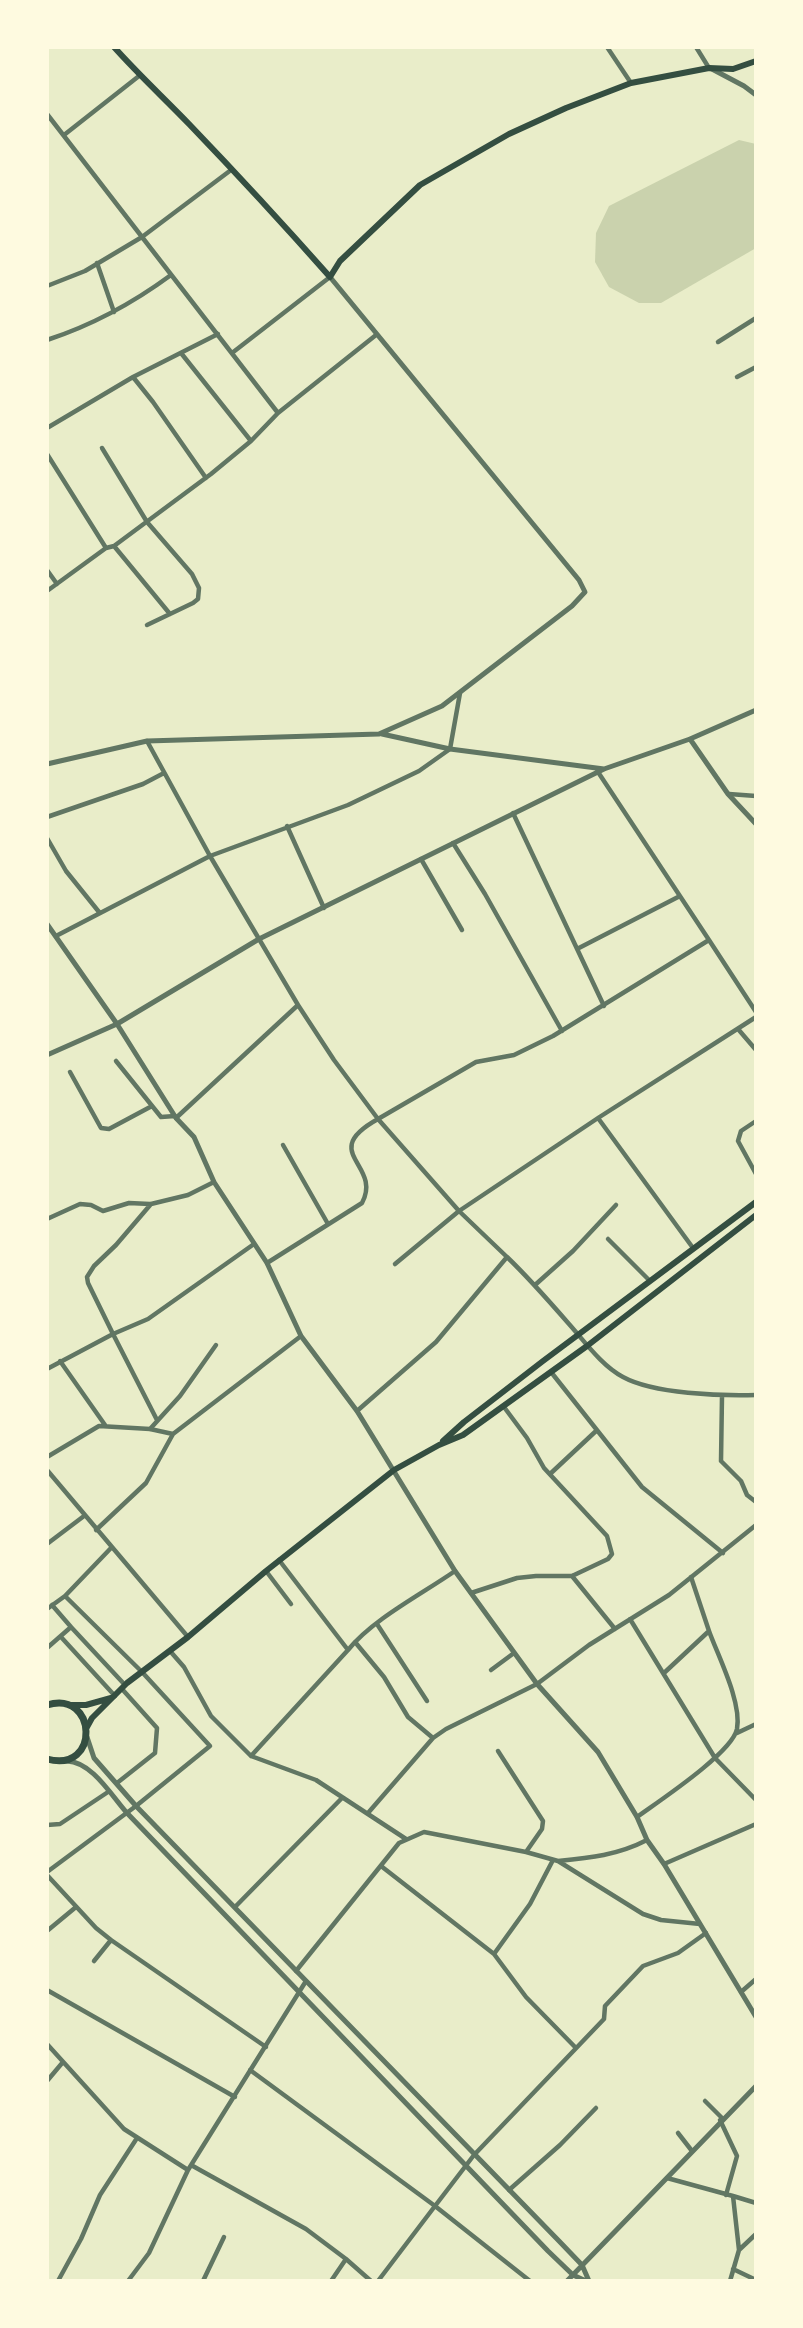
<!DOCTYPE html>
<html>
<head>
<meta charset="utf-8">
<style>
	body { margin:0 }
	#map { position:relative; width:803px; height:2328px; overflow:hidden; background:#e9edc9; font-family:Ubuntu,sans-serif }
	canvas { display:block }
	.frame { position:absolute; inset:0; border:49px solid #fefae0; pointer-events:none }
</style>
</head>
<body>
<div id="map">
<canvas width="803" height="2328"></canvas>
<div class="frame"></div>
</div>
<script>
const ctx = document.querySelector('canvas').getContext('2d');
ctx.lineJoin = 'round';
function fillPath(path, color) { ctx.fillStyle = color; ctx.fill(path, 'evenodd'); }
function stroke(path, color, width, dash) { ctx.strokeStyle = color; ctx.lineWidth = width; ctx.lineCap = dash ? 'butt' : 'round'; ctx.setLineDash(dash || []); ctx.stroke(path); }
fillPath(new Path2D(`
	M 739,140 L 756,144 L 756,248 L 661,303 L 639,303 L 609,287 L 595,262 L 596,233 L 609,206 Z`), '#cad2ad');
stroke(new Path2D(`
	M 607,47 L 631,83
	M 696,47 L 709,68
	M 47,114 L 278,413
	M 64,135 L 139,76
	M 97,263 L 114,312
	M 47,286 L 85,271 L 142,237 L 231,170
	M 47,340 C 93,325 133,303 171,275
	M 718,342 L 756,318
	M 181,353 L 251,441
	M 232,353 L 330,277
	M 133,377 L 153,402 L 206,478
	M 737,377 L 756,367
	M 47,428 L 133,377 L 218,334
	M 102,448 L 147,522 L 192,574 L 199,588 L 198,599 L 193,603 L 147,625
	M 47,454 L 106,548
	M 114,546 L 170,614
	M 47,570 L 57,584
	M 47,591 L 106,548 L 114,546 L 211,474 L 251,441 L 278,413 L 376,335
	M 147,741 L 210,856 L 298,1005
	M 598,772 L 709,940
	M 729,794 L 756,796
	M 513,813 L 604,1006
	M 47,817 L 143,784 L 164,773
	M 287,826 L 324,908
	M 47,838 L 66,871 L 99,912
	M 453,843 L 485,894 L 562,1031
	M 421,859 L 462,930
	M 56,936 L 210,856 L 348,805 L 419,771 L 450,749 L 460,693
	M 577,949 L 680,896
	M 738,1029 L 756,1050
	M 116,1061 L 161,1117 L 175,1116
	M 70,1072 L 101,1128 L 109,1129 L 152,1106
	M 176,1118 L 298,1005 L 334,1060 L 378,1119 C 317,1153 383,1164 362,1203 L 267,1263
	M 598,1118 L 693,1248
	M 756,1121 L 741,1131 L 738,1141 L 756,1174
	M 283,1145 L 328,1224
	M 47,1219 L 80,1204 L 91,1205 L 103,1211 L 129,1203 L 150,1204
	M 608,1239 L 650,1281
	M 507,1257 C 529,1278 549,1301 569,1324 C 585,1342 602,1366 623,1377 C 654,1394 721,1396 756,1395
	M 395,1264 L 459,1211 L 598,1118 L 756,1017
	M 535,1285 L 573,1251 L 616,1205
	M 60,1361 L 105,1425
	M 47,1369 L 113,1334 L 88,1283 L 87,1277 L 94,1266 L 116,1245 L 151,1204 L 188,1195 L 214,1182
	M 551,1372 L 642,1487 L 723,1553
	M 722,1396 L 721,1461 L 741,1481 L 747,1495 L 756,1502
	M 357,1411 L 436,1342 L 507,1257 L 459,1211 L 378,1119 L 476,1062 L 514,1055 L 553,1036 L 709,940 L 756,1012
	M 157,1420 L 113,1334 L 148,1319 L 254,1244
	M 150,1429 L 180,1396 L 216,1345
	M 47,1457 L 99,1426 L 150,1429 L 173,1434
	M 47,1470 L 188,1637
	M 550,1474 L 596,1431
	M 96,1530 L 146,1483 L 173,1434 L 301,1336
	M 47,1544 L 84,1516
	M 266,1571 L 291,1604
	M 572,1576 L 615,1629
	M 691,1577 L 709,1631
	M 471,1593 L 517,1578 L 536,1576 L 572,1576 L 608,1559 L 612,1554 L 607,1536 L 544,1468 L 527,1438 L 504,1407
	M 52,1605 L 71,1627
	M 47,1609 L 65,1596 L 111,1548
	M 630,1619 L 715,1758 L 756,1800
	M 377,1624 L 427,1701
	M 61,1637 L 115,1696
	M 355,1642 L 384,1677 L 408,1717 L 433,1738
	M 47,1648 L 71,1627 L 125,1685
	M 348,1650 C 373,1619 422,1594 455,1571
	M 170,1651 L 184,1667 L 211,1716 L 251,1756 L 316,1780 L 406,1839
	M 491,1670 L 514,1653
	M 737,1733 L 756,1724
	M 498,1751 L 543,1821 L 542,1829 L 526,1852
	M 251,1756 L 348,1650 L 279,1560
	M 117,1783 L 155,1753 L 157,1728 L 122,1689
	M 368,1813 L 433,1738 L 446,1729 L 537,1684 L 589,1645 L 669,1595 L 756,1525
	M 637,1817 C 659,1801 732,1753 737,1729 C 742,1702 718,1656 709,1631 L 664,1673
	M 47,1825 L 60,1824 L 108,1792
	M 647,1840 C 618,1855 590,1858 558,1861 L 643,1914 L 661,1920 L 700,1924
	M 664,1864 L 756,1824
	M 381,1866 L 494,1954 L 526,1997 L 576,2048
	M 47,1872 L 136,1806 L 210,1746 L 142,1672 L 65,1596
	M 47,1875 L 96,1928 L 111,1940 L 266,2047
	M 235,1907 L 342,1798
	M 47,1931 L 76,1907
	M 494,1954 L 530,1904 L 553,1860
	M 94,1961 L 111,1940
	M 296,1971 L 399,1843 L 424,1832 L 526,1852 L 558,1861
	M 47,1990 L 235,2097
	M 741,1992 L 756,1979
	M 47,2044 L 124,2129 L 188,2170
	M 250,2070 L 435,2206 L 378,2281
	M 47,2081 L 63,2062
	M 705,2101 L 722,2118
	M 720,2120 L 737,2156 L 726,2195
	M 678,2133 L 692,2151
	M 191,2165 L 306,2229 L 346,2259 L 331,2281
	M 667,2178 L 733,2196 L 739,2250 L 730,2281
	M 509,2190 L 560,2145 L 596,2108
	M 733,2196 L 756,2203
	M 739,2250 L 756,2234
	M 346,2259 L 371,2281
	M 733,2269 L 756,2280
	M 58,2281 L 81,2239 L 100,2195 L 137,2138
	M 128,2281 L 149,2253 L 188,2170 L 306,1981
	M 203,2281 L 224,2237
	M 530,2281 L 435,2206 L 474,2155 L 604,2019 L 605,2006 L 643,1966 L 678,1953 L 706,1933`), '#617663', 4.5);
stroke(new Path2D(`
	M 710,68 L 744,86 L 756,95
	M 382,734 L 450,749 L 604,769 L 690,739 L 728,794 L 756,824
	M 690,739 L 756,710
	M 47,764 L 147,741 L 379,734 L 442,706 L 572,606 L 585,592 L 579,580 L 330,277
	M 47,924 L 117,1024 L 176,1118 L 194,1137 L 214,1182 L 267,1263 L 301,1336 L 357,1411 L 455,1571 L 537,1684 L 598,1752 L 637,1817 L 647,1840 L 664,1864 L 756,2017
	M 47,1055 L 117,1024 L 259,939 L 604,769
	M 87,1737 L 94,1758 L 136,1806 L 559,2241 L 582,2265 L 589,2281
	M 67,1761 C 92,1762 111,1795 127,1813 L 548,2251 L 573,2275 L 586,2281
	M 567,2281 L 756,2086`), '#617663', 5);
stroke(new Path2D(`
	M 114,47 C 138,74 164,98 189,124 C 237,174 284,225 330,277 L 340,261 L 420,185 L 509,134 L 566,108 L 631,83 L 709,68 L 733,69 L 756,61
	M 443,1441 L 464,1422 L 543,1361 L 756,1202
	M 71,1705 L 86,1705 L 111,1698
	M 87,1727 L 92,1718 L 127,1683 L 188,1637 L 266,1571 L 394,1470 L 439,1445 L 463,1435 L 587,1346 L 756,1215`), '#344e41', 6);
stroke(new Path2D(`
	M 47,1705 C 97,1689 101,1774 47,1759`), '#344e41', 7);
</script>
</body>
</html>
